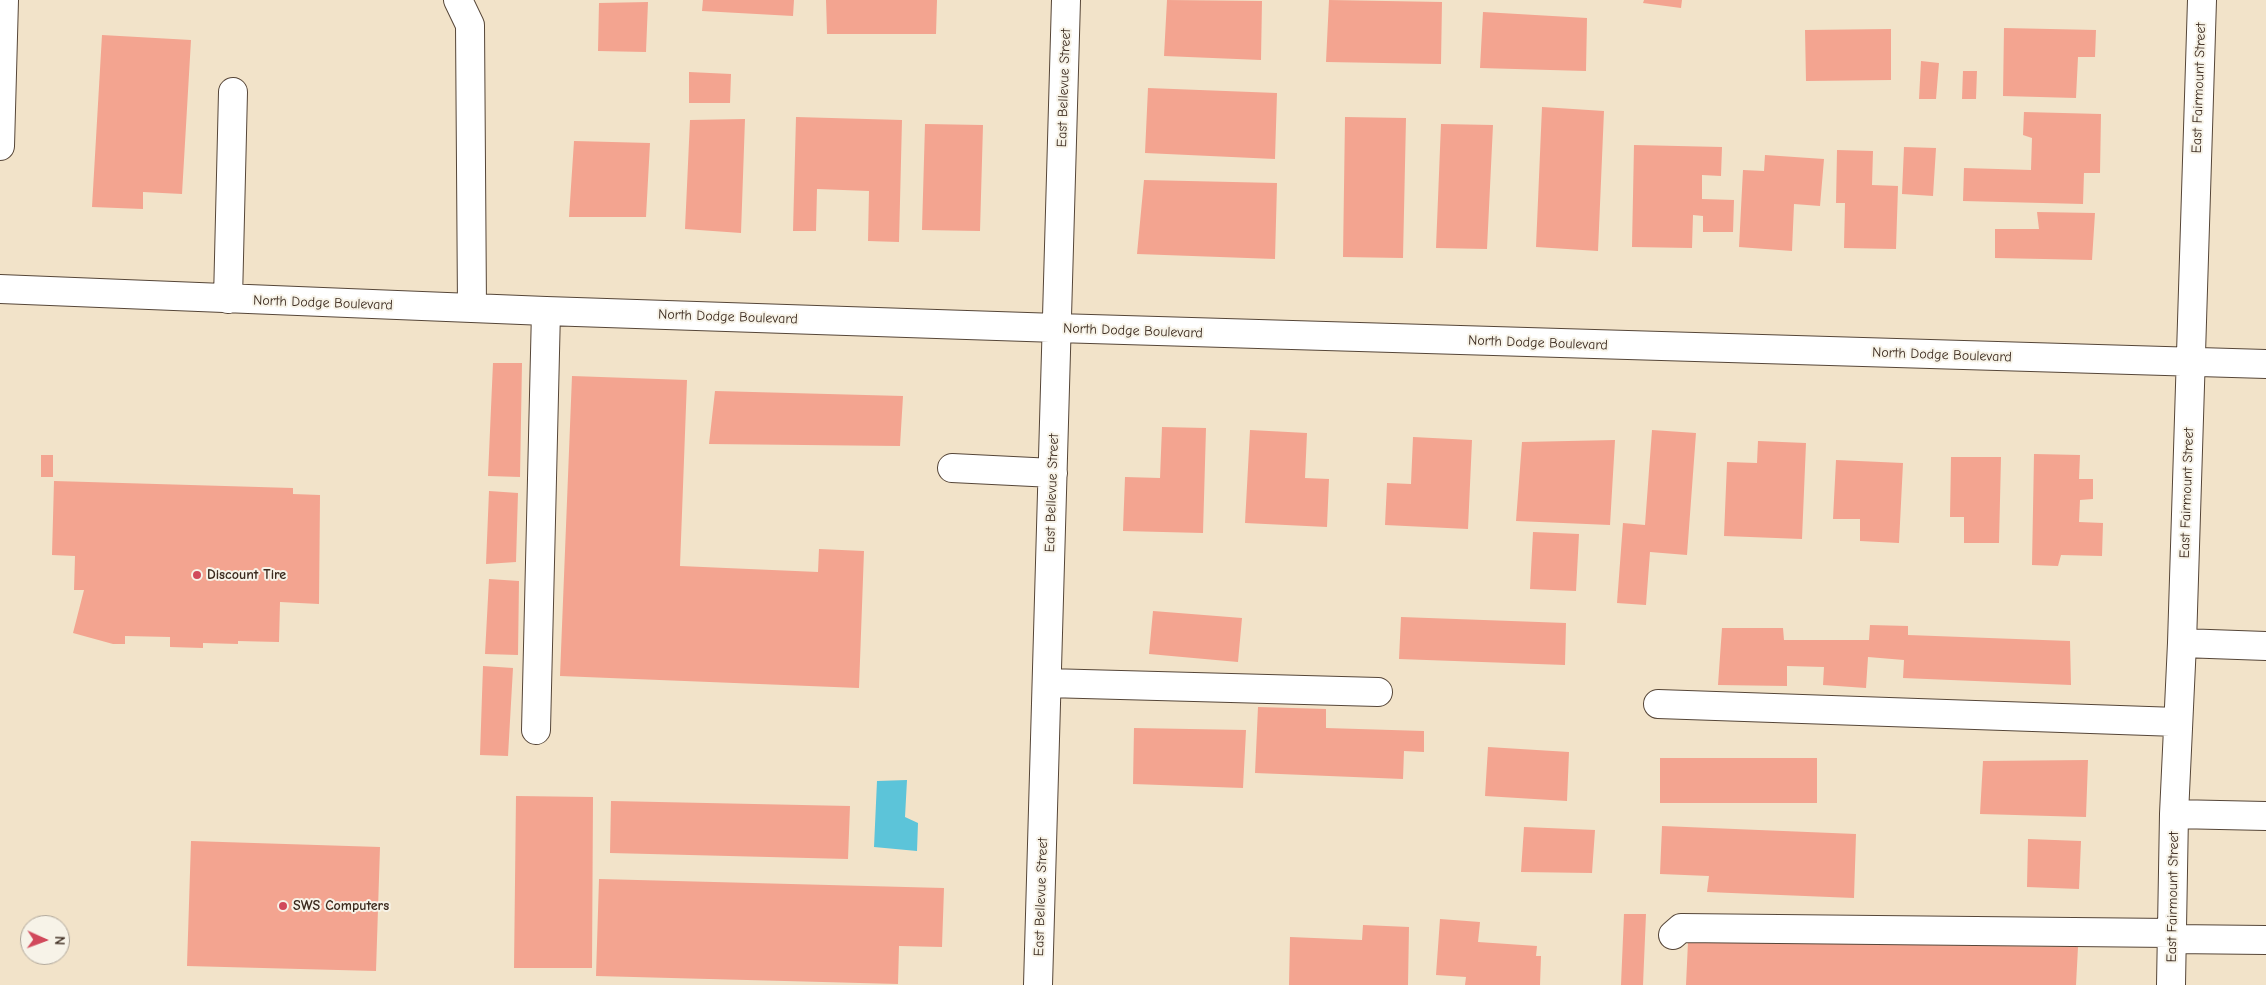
<!DOCTYPE html>
<html>
<head>
<meta charset="utf-8">
<style>
	body { margin:0 }
	#map { position:relative; width:2266px; height:985px; overflow:hidden; background:#f2e3c9; font-family:"Comic Neue",sans-serif }
	canvas { display:block }
	.north { position:absolute; left:20px; top:915px; width:50px; height:50px; box-sizing:border-box; background:#f7f3e8; border:1px solid #aca397; border-radius:50%; rotate:92deg; font-size:14px; font-weight:700; line-height:20px; text-align:center; color:#3b2a1e }
	.north::after { content:''; display:block; margin:auto; width:18px; height:22px; background:#d1495b; clip-path:polygon(50% 0,100% 100%,50% 72%,0 100%) }
</style>
</head>
<body>
<div id="map">
<canvas width="2266" height="985"></canvas>
<div class="north">N</div>
</div>
<script>
const ctx = document.querySelector('canvas').getContext('2d');
ctx.lineJoin = 'round';
function fillPath(path, color) { ctx.fillStyle = color; ctx.fill(path, 'evenodd'); }
function stroke(path, color, width, dash) { ctx.strokeStyle = color; ctx.lineWidth = width; ctx.lineCap = dash ? 'butt' : 'round'; ctx.setLineDash(dash || []); ctx.stroke(path); }
function label(font, color, halo, rows, align = 'center') {
  ctx.font = font + ' "Comic Neue",sans-serif'; ctx.lineWidth = 4; ctx.setLineDash([]); ctx.textBaseline = 'middle'; ctx.strokeStyle = halo; ctx.fillStyle = color; for (const [text, x, y, turn = 0] of rows) {
    ctx.save(); ctx.translate(x, y); ctx.rotate((+turn || 0) * Math.PI / 180); ctx.textAlign = isNaN(turn) ? turn : align; if (halo) ctx.strokeText(text, 0, 0); ctx.fillText(text, 0, 0); ctx.restore();
  }
}
fillPath(new Path2D(`
	M 907,780 L 905,817 L 918,823 L 917,851 L 874,847 L 877,781 Z`), '#5cc4d9');
fillPath(new Path2D(`
	M 703,0 L 794,0 L 793,16 L 702,11 Z
	M 826,0 L 937,0 L 936,34 L 827,34 Z
	M 1167,0 L 1262,1 L 1261,60 L 1164,56 Z
	M 1329,0 L 1442,2 L 1441,64 L 1326,62 Z
	M 1644,0 L 1682,0 L 1681,8 L 1643,3 Z
	M 648,2 L 646,52 L 598,51 L 599,3 Z
	M 1483,12 L 1587,18 L 1586,71 L 1480,68 Z
	M 2004,28 L 2096,30 L 2095,57 L 2078,57 L 2076,98 L 2003,96 Z
	M 1891,29 L 1891,80 L 1806,81 L 1805,30 Z
	M 102,35 L 191,40 L 182,194 L 143,192 L 143,209 L 92,207 Z
	M 1921,61 L 1939,63 L 1936,99 L 1919,99 Z
	M 1963,71 L 1977,71 L 1976,99 L 1962,99 Z
	M 689,72 L 731,74 L 730,103 L 689,103 Z
	M 1148,88 L 1277,93 L 1275,159 L 1145,153 Z
	M 1542,107 L 1604,111 L 1598,251 L 1536,247 Z
	M 2024,112 L 2101,114 L 2100,173 L 2084,173 L 2083,204 L 1963,201 L 1964,168 L 2031,170 L 2032,138 L 2023,135 Z
	M 796,117 L 902,120 L 899,242 L 868,241 L 869,191 L 817,189 L 816,231 L 793,231 Z
	M 1345,117 L 1406,118 L 1403,258 L 1343,257 Z
	M 745,119 L 741,233 L 685,229 L 690,120 Z
	M 925,124 L 983,125 L 980,231 L 922,230 Z
	M 1441,124 L 1493,125 L 1487,249 L 1436,248 Z
	M 574,141 L 650,143 L 646,217 L 569,217 Z
	M 1634,145 L 1722,147 L 1721,176 L 1702,175 L 1702,199 L 1734,200 L 1733,232 L 1703,232 L 1703,216 L 1693,215 L 1692,248 L 1632,247 Z
	M 1904,147 L 1936,148 L 1933,196 L 1902,194 Z
	M 1837,150 L 1873,151 L 1872,185 L 1898,186 L 1896,249 L 1844,248 L 1845,203 L 1836,203 Z
	M 1765,155 L 1824,159 L 1820,206 L 1794,204 L 1792,251 L 1739,247 L 1743,170 L 1764,171 Z
	M 1144,180 L 1277,183 L 1275,259 L 1137,254 Z
	M 2037,212 L 2095,213 L 2092,260 L 1995,258 L 1995,229 L 2039,229 Z
	M 493,363 L 522,363 L 520,477 L 488,476 Z
	M 572,376 L 687,380 L 680,566 L 818,572 L 819,549 L 864,551 L 859,688 L 560,676 Z
	M 715,391 L 903,396 L 900,446 L 709,444 Z
	M 1162,427 L 1206,428 L 1203,533 L 1123,531 L 1125,477 L 1160,478 Z
	M 1250,430 L 1307,433 L 1305,478 L 1329,479 L 1327,527 L 1245,523 Z
	M 1652,430 L 1696,433 L 1687,555 L 1650,552 L 1646,605 L 1617,603 L 1623,523 L 1645,525 Z
	M 1413,437 L 1472,440 L 1468,529 L 1385,525 L 1387,483 L 1411,484 Z
	M 1615,440 L 1610,525 L 1516,521 L 1522,442 Z
	M 1758,441 L 1806,443 L 1802,539 L 1724,536 L 1727,462 L 1757,463 Z
	M 2034,454 L 2080,455 L 2079,479 L 2093,479 L 2093,499 L 2080,500 L 2079,522 L 2103,523 L 2102,556 L 2061,555 L 2058,566 L 2032,565 Z
	M 41,455 L 53,455 L 53,477 L 41,477 Z
	M 1951,457 L 2001,457 L 1999,543 L 1964,543 L 1964,517 L 1950,517 Z
	M 1836,460 L 1903,463 L 1899,543 L 1860,541 L 1860,519 L 1833,519 Z
	M 54,481 L 293,488 L 293,494 L 320,495 L 319,604 L 280,602 L 279,642 L 238,641 L 238,644 L 203,643 L 203,648 L 170,647 L 170,637 L 125,636 L 125,644 L 113,644 L 73,633 L 84,590 L 74,590 L 75,556 L 52,555 Z
	M 489,491 L 518,493 L 516,562 L 486,564 Z
	M 1533,532 L 1579,534 L 1576,591 L 1530,589 Z
	M 489,579 L 519,581 L 518,655 L 485,654 Z
	M 1153,611 L 1242,618 L 1238,662 L 1149,654 Z
	M 1401,617 L 1566,623 L 1565,665 L 1399,659 Z
	M 1870,625 L 1908,626 L 1908,635 L 2070,641 L 2071,685 L 1903,678 L 1904,660 L 1868,657 L 1866,688 L 1823,685 L 1824,667 L 1787,666 L 1787,686 L 1718,685 L 1722,628 L 1783,628 L 1784,640 L 1869,640 Z
	M 483,666 L 513,668 L 508,756 L 480,755 Z
	M 1258,707 L 1326,709 L 1326,728 L 1424,731 L 1424,752 L 1404,751 L 1403,779 L 1255,773 Z
	M 1134,728 L 1246,730 L 1243,788 L 1133,784 Z
	M 1488,747 L 1569,752 L 1567,801 L 1485,796 Z
	M 1660,758 L 1817,758 L 1817,803 L 1660,803 Z
	M 2088,760 L 2086,817 L 1980,814 L 1983,761 Z
	M 516,796 L 593,797 L 592,968 L 514,968 Z
	M 611,801 L 850,806 L 848,859 L 610,853 Z
	M 1662,826 L 1856,834 L 1854,898 L 1707,892 L 1709,876 L 1660,874 Z
	M 1524,827 L 1595,830 L 1592,873 L 1521,872 Z
	M 2028,839 L 2081,841 L 2079,889 L 2027,887 Z
	M 191,841 L 380,847 L 376,971 L 187,966 Z
	M 599,879 L 944,888 L 942,947 L 899,946 L 898,984 L 596,976 Z
	M 1624,914 L 1646,914 L 1643,985 L 1621,985 Z
	M 1440,919 L 1480,922 L 1478,942 L 1537,946 L 1536,956 L 1541,956 L 1540,985 L 1465,985 L 1466,977 L 1436,975 Z
	M 1363,925 L 1409,927 L 1408,985 L 1289,985 L 1290,937 L 1362,940 Z
	M 1688,942 L 2078,947 L 2076,985 L 1686,985 Z`), '#f3a490');
const minor = new Path2D(`
	M 458,0 L 470,25 L 472,308
	M 0,289 L 546,311 L 1057,328 L 2266,364
	M 228,299 L 233,92
	M 952,468 L 1053,473
	M 2182,643 L 2266,646
	M 1047,683 L 1378,692
	M 1658,704 L 2177,722
	M 536,730 L 546,311
	M 2174,814 L 2266,816
	M 1673,935 L 1681,928 L 2171,933
	M 2172,939 L 2266,940
	M 1038,985 L 1066,0
	M 2171,985 L 2174,814 L 2182,643 L 2202,0`);
const major = new Path2D(`
	M 0,146 L 4,0`);
stroke(minor, '#564638', 30);
stroke(major, '#564638', 30);
stroke(minor, '#fff', 28);
stroke(major, '#fff', 28);
for (const [x, y, r, color] of [
	[197,575,5,"#d1495b"],
	[283,906,5,"#d1495b"]
]) { const dot = new Path2D(); dot.arc(x, y, r, 0, 2 * Math.PI); ctx.fillStyle = color; ctx.fill(dot); stroke(dot, '#f7f3e8', 2); }
label('14px', '#3b2a1e', '#f7f3e8', [
	["East Bellevue Street",1064,88,-88],
	["East Fairmount Street",2199,88,-88],
	["North Dodge Boulevard",323,303,2],
	["North Dodge Boulevard",728,317,2],
	["North Dodge Boulevard",1133,331,2],
	["North Dodge Boulevard",1538,343,2],
	["North Dodge Boulevard",1942,355,2],
	["East Bellevue Street",1052,493,-88],
	["East Fairmount Street",2187,493,-88],
	["East Bellevue Street",1041,897,-88],
	["East Fairmount Street",2173,897,-89]
]);
label('bold 14px', '#3b2a1e', '#f7f3e8', [
	["Discount Tire",207,575],
	["SWS Computers",293,906]
], 'left');
</script>
</body>
</html>
